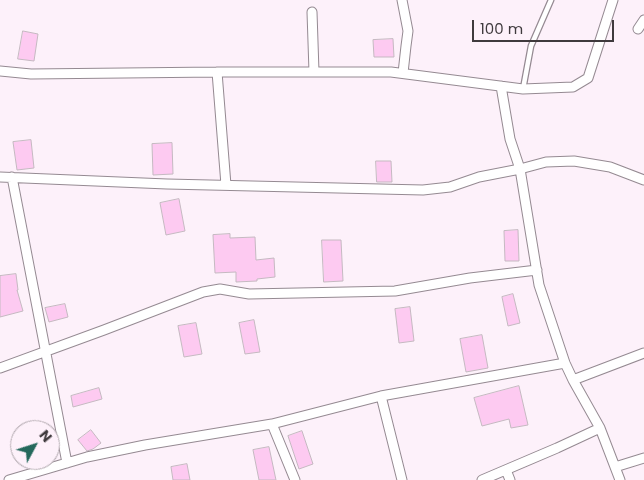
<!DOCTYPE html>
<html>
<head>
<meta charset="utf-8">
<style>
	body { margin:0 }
	#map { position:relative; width:644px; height:480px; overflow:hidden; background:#fdf1fa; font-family:Poppins,sans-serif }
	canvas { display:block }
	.north { position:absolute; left:10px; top:420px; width:50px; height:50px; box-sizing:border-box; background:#fdf1fa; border:1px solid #b1a8ae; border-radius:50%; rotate:50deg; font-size:14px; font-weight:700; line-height:20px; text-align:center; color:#3f3a3d }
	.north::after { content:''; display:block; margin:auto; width:18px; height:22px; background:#24695c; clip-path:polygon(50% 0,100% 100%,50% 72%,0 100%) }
	.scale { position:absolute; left:472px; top:20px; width:142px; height:22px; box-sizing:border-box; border:2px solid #3f3a3d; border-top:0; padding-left:6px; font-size:15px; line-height:18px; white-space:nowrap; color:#3f3a3d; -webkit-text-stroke:4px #fdf1fa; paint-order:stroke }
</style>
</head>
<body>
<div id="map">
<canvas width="644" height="480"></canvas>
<div class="north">N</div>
<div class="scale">100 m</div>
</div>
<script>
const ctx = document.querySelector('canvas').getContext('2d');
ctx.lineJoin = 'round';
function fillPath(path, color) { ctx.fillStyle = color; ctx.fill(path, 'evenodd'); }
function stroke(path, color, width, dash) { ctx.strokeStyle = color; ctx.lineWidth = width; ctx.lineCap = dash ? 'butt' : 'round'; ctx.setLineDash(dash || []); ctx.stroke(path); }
const building = new Path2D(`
	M 23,31 L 38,34 L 34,61 L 18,59 Z
	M 393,39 L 394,57 L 374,57 L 373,40 Z
	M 31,140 L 34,168 L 17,170 L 13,142 Z
	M 172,143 L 173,174 L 153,175 L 152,144 Z
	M 376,161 L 391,161 L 392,182 L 377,182 Z
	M 179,199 L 185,231 L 166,235 L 160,203 Z
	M 518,230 L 519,261 L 505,261 L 504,231 Z
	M 230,234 L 230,238 L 255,237 L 256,260 L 274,258 L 275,277 L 257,279 L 257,281 L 236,282 L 236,272 L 215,273 L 213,235 Z
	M 322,240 L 341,240 L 343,281 L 324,282 Z
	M 16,274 L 18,290 L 17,290 L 23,311 L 0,317 L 0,276 Z
	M 513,294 L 520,323 L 508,326 L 502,297 Z
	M 65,304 L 68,317 L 49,322 L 45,308 Z
	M 410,307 L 414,341 L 399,343 L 395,309 Z
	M 254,320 L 260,352 L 245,354 L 239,323 Z
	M 196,323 L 202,354 L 184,357 L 178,326 Z
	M 482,335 L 488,368 L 466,372 L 460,339 Z
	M 519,386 L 528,425 L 511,428 L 509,419 L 482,426 L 474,398 Z
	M 99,388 L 102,399 L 73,407 L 71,396 Z
	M 91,430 L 101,443 L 93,449 L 87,451 L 78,440 Z
	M 302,431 L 313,464 L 299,469 L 288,436 Z
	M 269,447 L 276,480 L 259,480 L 253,450 Z
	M 187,464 L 190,480 L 173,480 L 171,467 Z`);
fillPath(building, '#fdcaf1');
stroke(building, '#c5b9c1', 1);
const service = new Path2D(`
	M 523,89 L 531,46 L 551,0`);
const minor = new Path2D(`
	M 402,0 L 408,31 L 406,46 L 403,73
	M 312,12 L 314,72
	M 638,29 L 644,20
	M 0,71 L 31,74 L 217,72 L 391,72 L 523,89 L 573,87 L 588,78 L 613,0
	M 217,72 L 226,185
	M 501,86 L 510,139 L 520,169 L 539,285 L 565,363 L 573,380 L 600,428 L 620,480
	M 0,177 L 167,184 L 423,190 L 450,187 L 479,177 L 520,169 L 546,162 L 574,161 L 610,167 L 644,180
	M 12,177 L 67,463
	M 0,368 L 104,330 L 203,292 L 220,289 L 249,294 L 395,291 L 470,278 L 537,270
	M 573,380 L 644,353
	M 381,396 L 402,480
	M 272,424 L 295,480
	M 615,467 L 644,458
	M 506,470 L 510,480
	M 9,480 L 87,457 L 145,445 L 272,424 L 381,396 L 565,363
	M 482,480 L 557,448 L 600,428`);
stroke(service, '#958a92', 7);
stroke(minor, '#958a92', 11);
stroke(service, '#fff', 4.5);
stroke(minor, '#fff', 9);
</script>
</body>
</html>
